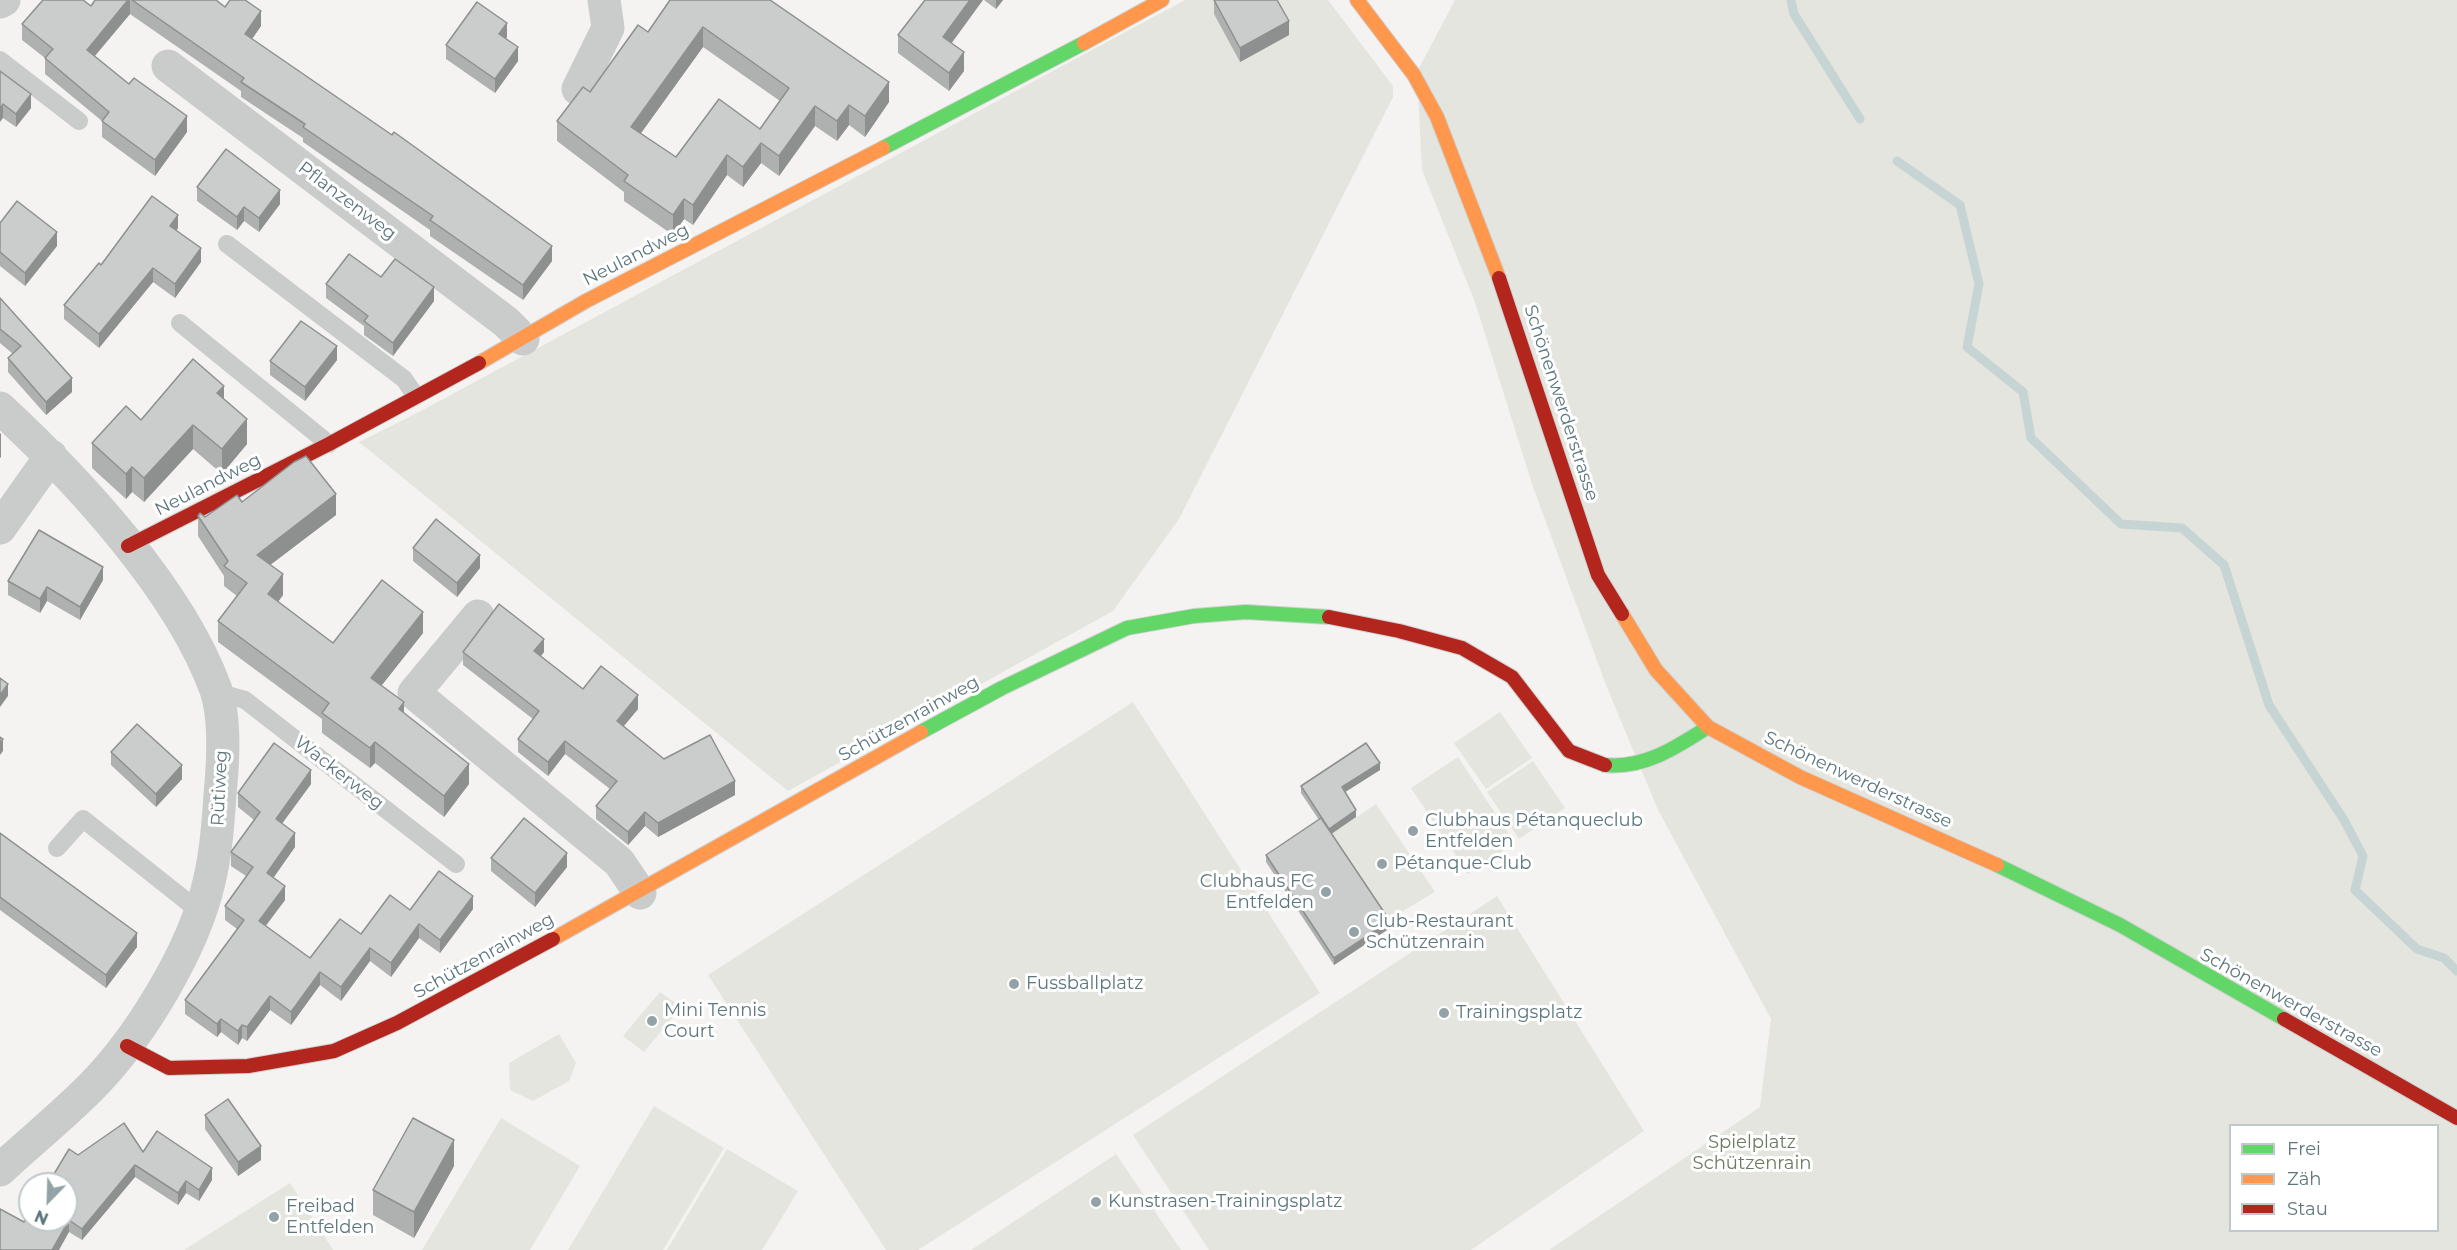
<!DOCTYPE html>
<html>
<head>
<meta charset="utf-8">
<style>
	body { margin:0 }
	#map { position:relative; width:2457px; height:1250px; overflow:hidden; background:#f4f3f1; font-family:Montserrat,sans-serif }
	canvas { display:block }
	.legend { position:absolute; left:2229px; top:1124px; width:210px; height:108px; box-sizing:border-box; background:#fff; border:2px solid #bfc9cb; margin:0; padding:8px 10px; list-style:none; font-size:18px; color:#5e777d }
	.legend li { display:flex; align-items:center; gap:12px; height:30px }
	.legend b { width:30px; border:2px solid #bfc9cb }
	.north { position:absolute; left:18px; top:1172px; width:60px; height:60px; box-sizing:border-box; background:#fff; border:2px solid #bfc9cb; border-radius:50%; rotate:203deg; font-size:16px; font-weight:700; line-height:24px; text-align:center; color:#5e777d }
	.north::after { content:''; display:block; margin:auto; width:21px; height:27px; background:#92a2a6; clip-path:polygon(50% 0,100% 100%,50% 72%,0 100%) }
</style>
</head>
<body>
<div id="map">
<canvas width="2457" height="1250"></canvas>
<ul class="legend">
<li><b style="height:8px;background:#63d668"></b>Frei</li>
<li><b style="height:8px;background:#ff974d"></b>Zäh</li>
<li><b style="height:8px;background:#b3261e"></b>Stau</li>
</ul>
<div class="north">N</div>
</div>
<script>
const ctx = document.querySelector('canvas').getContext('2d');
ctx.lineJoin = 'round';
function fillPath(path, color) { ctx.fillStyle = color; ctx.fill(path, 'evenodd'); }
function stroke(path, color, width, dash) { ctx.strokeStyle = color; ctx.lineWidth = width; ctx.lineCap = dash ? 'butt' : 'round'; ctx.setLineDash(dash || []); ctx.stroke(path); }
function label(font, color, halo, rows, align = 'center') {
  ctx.font = font + ' Montserrat,sans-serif'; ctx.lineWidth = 6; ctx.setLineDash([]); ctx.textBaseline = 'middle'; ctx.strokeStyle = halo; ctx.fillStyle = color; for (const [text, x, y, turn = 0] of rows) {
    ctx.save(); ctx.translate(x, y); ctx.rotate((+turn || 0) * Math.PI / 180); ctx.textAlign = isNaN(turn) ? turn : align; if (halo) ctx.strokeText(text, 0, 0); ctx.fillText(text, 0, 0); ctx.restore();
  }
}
fillPath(new Path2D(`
	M 1185,0 L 1328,0 L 1393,86 L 1393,97 L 1179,519 L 1113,611 L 788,791 L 359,442 L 419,412 Z
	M 1455,0 L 2457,0 L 2457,1250 L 1549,1250 L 1760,1107 L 1771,1019 L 1658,810 L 1606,685 L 1533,487 L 1475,302 L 1422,170 L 1417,72 ZM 2230,1126 L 2438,1126 L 2438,1230 L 2230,1230 Z
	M 1133,702 L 1320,993 L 918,1250 L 886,1250 L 708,975 Z
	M 1500,712 L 1532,758 L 1486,789 L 1454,743 Z
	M 1458,757 L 1515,843 L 1468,874 L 1411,788 Z
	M 1533,761 L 1565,808 L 1519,839 L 1487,792 Z
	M 1376,804 L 1435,892 L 1386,921 L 1329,836 Z
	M 1497,896 L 1644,1131 L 1471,1250 L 1209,1250 L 1133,1135 Z
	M 660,992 L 681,1007 L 644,1052 L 623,1036 Z
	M 559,1034 L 576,1063 L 569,1081 L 533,1101 L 510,1090 L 509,1063 Z
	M 654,1106 L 724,1148 L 663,1250 L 568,1250 Z
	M 501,1118 L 580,1166 L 530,1250 L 422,1250 Z
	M 727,1149 L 798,1191 L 762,1250 L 667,1250 Z
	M 1116,1154 L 1181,1250 L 971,1250 Z
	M 290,1183 L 333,1250 L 184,1250 Z`), '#e4e5de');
stroke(new Path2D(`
	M 1791,0 L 1794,14 L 1860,119
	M 1897,161 L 1960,205 L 1979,284 L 1967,347 L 2023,392 L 2031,438 L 2121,524 L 2182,528 L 2224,565 L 2269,705 L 2344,820 L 2363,856 L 2355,890 L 2417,949 L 2444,958 L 2457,971`), '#c7d4d4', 9);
const fast = new Path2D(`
	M 883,148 L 1084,43
	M 921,732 L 1002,688 L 1127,628 L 1194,616 L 1246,612 L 1329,617
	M 1605,765 C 1644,769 1677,747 1708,727
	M 1997,865 L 2120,925 L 2284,1019`);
const slow = new Path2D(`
	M 1357,0 L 1414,75 L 1437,117 L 1499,278
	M 1084,43 L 1162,0
	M 479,363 L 586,301 L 883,148
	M 1622,614 L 1656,670 L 1708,727 L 1800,777 L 1997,865
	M 553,939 L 921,732`);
const jam = new Path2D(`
	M 1499,278 L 1598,575 L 1622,614
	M 128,546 L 329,444 L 479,363
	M 1329,617 L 1399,631 L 1462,648 L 1512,677 L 1569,751 L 1605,765
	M 2284,1019 L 2457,1118
	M 127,1046 L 169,1068 L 248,1066 L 334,1051 L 397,1023 L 553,939`);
stroke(fast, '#d0d1d1', 16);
stroke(slow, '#d0d1d1', 16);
stroke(jam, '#d0d1d1', 16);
stroke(new Path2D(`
	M 0,60 L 79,121
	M 227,244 L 404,379 L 415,395
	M 180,323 L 329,444
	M 216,692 L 245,700 L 456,864
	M 57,848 L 83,819 L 199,911`), '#cacbcb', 18);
stroke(new Path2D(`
	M 0,2 L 4,0
	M 168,66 L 506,322 L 523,339
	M 578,89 L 608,28 L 604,0
	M 0,408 C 78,480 180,590 216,690 C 226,720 223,764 220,795 C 218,824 216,853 209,882 C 194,948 142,1034 95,1083 C 65,1114 31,1141 0,1170
	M 0,528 L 51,456
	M 478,616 L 414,693 L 619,862 L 640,893`), '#cacbcb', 33);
stroke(fast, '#63d668', 14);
stroke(slow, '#ff974d', 14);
stroke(jam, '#b3261e', 14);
fillPath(new Path2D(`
	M 95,0 L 216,0 L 225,7 L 261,26 L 252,39 L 552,261 L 523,300 L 430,236 L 430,230 L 303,142 L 303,138 L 241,97 L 241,91 L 130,14 L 95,56 L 187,132 L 155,176 L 102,137 L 102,121 L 45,74 L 45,58 L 22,40 L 22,24 L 91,6 Z
	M 670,0 L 889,102 L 865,137 L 849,125 L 837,141 L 815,126 L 779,176 L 761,163 L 743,187 L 727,175 L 693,225 L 684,219 L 673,235 L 624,201 L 624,192 L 557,141 L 557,121 L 590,92 L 648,32 ZM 703,47 L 780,101 L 760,129 L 676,157 L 641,133 Z
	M 984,0 L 1003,0 L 996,9 Z
	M 1214,0 L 1289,35 L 1240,62 L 1214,14 Z
	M 898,35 L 952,43 L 964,71 L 949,91 L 898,53 Z
	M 507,37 L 506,38 L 518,61 L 495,93 L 446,59 L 446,45 Z
	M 0,71 L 31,108 L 16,127 L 3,118 Z
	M 197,187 L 280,204 L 259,232 L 244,221 L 237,230 L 197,201 Z
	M 0,223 L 57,246 L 25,286 L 0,266 Z
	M 178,228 L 176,231 L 201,262 L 175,298 L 153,282 L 99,348 L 64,319 L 64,305 L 101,265 Z
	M 381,277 L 434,301 L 393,356 L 364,335 L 364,326 L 326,298 L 326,284 Z
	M 0,298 L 72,392 L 46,415 L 8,372 L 8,358 L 13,354 L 0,343 Z
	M 337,360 L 305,401 L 270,375 L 270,361 Z
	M 224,399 L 247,444 L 222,474 L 193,449 L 144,502 L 132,492 L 126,499 L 92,468 L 92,443 L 141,420 Z
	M 242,502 L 336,515 L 270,565 L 283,595 L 278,602 L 333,643 L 423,633 L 381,686 L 404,713 L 469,784 L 444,817 L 375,763 L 370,768 L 322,733 L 322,719 L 218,642 L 218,621 L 237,596 L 224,586 L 224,576 L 198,536 L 198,516 L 205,517 Z
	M 413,548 L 480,568 L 457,597 L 413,561 Z
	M 103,580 L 80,620 L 47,601 L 40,613 L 8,595 L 8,581 Z
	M 463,652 L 544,652 L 541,656 L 583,689 L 638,709 L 624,726 L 664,759 L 735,795 L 658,837 L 645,826 L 628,845 L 596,819 L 596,806 L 610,789 L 565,754 L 548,776 L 518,752 L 518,739 L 533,719 L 463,665 Z
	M 111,752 L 182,779 L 156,807 L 111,765 Z
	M 1380,770 L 1345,792 L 1356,817 L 1332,834 L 1390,928 L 1334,965 L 1266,862 L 1266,855 L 1319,820 L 1301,793 L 1301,786 Z
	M 311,784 L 282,823 L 295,847 L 273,878 L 285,900 L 266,926 L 310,958 L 410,910 L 473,909 L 440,953 L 419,938 L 391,977 L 370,961 L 341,1001 L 320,985 L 291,1025 L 270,1010 L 247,1041 L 242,1038 L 238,1045 L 221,1032 L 217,1037 L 185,1014 L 185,1000 L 237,929 L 225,920 L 225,906 L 246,876 L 231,866 L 231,852 L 254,820 L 238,807 L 238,793 Z
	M 0,833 L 137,947 L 106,988 L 0,910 Z
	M 491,858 L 567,867 L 535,907 L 491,871 Z
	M 205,1115 L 261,1160 L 238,1176 L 205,1129 Z
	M 143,1152 L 212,1180 L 199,1201 L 186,1193 L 178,1205 L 135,1177 L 82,1240 L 69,1232 L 24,1222 Z
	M 454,1166 L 414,1238 L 373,1215 L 373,1190 Z`), '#afb0b0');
fillPath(new Path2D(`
	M 128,0 L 130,0 L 130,14 L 87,65 L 87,50 Z
	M 970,0 L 983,0 L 943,55 L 943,37 Z
	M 996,0 L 1003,0 L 996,9 Z
	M 261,11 L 261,26 L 245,49 L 245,34 Z
	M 1289,21 L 1289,35 L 1240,62 L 1240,48 Z
	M 507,23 L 507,37 L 499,47 L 499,34 Z
	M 703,27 L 703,47 L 631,147 L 631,127 Z
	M 518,47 L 518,61 L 495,93 L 495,79 Z
	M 964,52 L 964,71 L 949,91 L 949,73 Z
	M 889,82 L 889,102 L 865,137 L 865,116 Z
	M 31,94 L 31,108 L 16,127 L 16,114 Z
	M 3,104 L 3,118 L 0,122 L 0,109 Z
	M 849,105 L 849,125 L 837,141 L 837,121 Z
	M 815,106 L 815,126 L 779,176 L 779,156 Z
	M 187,116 L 187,132 L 155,176 L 155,160 Z
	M 761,143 L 761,163 L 743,187 L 743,167 Z
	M 727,155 L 727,175 L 693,225 L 693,205 Z
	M 280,190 L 280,204 L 259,232 L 259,218 Z
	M 684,199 L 684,219 L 673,235 L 673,215 Z
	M 244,207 L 244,221 L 237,230 L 237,217 Z
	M 178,215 L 178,228 L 170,240 L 170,226 Z
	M 57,232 L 57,246 L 25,286 L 25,273 Z
	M 552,246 L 552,261 L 523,300 L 523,285 Z
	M 201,248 L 201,262 L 175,298 L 175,284 Z
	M 153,268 L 153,282 L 99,348 L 99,334 Z
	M 434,287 L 434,301 L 393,356 L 393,343 Z
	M 337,346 L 337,360 L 305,401 L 305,387 Z
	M 72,378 L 72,392 L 46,415 L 46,402 Z
	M 224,386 L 224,410 L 217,393 Z
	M 247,419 L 247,444 L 222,474 L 222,449 Z
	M 193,425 L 193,449 L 144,502 L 144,478 Z
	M 1,433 L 1,457 L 0,458 L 0,434 Z
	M 132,467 L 132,492 L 126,499 L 126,474 Z
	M 336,494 L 336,515 L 257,575 L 257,555 Z
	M 480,555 L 480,568 L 457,597 L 457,583 Z
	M 103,567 L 103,580 L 80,620 L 80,607 Z
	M 283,574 L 283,595 L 268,615 L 268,594 Z
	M 47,587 L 47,601 L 40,613 L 40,599 Z
	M 423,612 L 423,633 L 371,699 L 371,678 Z
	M 544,639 L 544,652 L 534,665 L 534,651 Z
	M 8,684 L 8,696 L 0,707 L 0,695 Z
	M 638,695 L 638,709 L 617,734 L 617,721 Z
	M 404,702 L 404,723 L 399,709 Z
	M 3,739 L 3,751 L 0,755 L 0,744 Z
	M 565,741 L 565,754 L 548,776 L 548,762 Z
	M 375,742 L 375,763 L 370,768 L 370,748 Z
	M 1380,763 L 1380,770 L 1342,794 L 1342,787 Z
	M 469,764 L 469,784 L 444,817 L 444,796 Z
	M 182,765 L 182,779 L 156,807 L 156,794 Z
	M 311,770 L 311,784 L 276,832 L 276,819 Z
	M 735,781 L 735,795 L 658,837 L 658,823 Z
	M 1356,810 L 1356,817 L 1329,835 L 1329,829 Z
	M 645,812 L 645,826 L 628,845 L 628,832 Z
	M 295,833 L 295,847 L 267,887 L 267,873 Z
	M 567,853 L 567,867 L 535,907 L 535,893 Z
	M 285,886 L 285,900 L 259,934 L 259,921 Z
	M 473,896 L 473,909 L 440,953 L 440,940 Z
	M 1390,921 L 1390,928 L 1334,965 L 1334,958 Z
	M 419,924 L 419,938 L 391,977 L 391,963 Z
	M 137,933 L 137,947 L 106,988 L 106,975 Z
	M 370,948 L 370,961 L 341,1001 L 341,987 Z
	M 320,972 L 320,985 L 291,1025 L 291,1012 Z
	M 270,996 L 270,1010 L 247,1041 L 247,1027 Z
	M 221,1019 L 221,1032 L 217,1037 L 217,1024 Z
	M 242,1025 L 242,1038 L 238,1045 L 238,1031 Z
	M 454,1140 L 454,1166 L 414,1238 L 414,1212 Z
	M 261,1146 L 261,1160 L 238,1176 L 238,1162 Z
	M 135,1165 L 135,1177 L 82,1240 L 82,1229 Z
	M 212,1168 L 212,1180 L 199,1201 L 199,1190 Z
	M 186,1181 L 186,1193 L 178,1205 L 178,1193 Z
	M 69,1220 L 69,1232 L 59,1250 L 52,1250 Z`), '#8e9090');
const building = new Path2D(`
	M 43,0 L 83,0 L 91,6 L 95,0 L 128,0 L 87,50 L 129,84 L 134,78 L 187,116 L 155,160 L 102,121 L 109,112 L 45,58 L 53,49 L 22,24 Z
	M 132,0 L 216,0 L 225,7 L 230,0 L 245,0 L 261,11 L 245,34 L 392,135 L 394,132 L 552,246 L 523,285 L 430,220 L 433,216 L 303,127 L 305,124 L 241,82 L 244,78 Z
	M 670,0 L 770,0 L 889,82 L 865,116 L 849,105 L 837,121 L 815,106 L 779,156 L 761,143 L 743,167 L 727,155 L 693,205 L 684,199 L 673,215 L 624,181 L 628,175 L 557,121 L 583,87 L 590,92 L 638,25 L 648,32 ZM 703,27 L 789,88 L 760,129 L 719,99 L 676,157 L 631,127 Z
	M 925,0 L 970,0 L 943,37 L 964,52 L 949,73 L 898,35 Z
	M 1214,0 L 1277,0 L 1289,21 L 1240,48 Z
	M 477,2 L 507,23 L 499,34 L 518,47 L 495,79 L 446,45 Z
	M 0,71 L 31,94 L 16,114 L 3,104 L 0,109 Z
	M 226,149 L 280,190 L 259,218 L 244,207 L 237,217 L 197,187 Z
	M 152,196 L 178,215 L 170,226 L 201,248 L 175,284 L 153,268 L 99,334 L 64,305 L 99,263 L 101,265 Z
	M 17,201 L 57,232 L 25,273 L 0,252 L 0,223 Z
	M 349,254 L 381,277 L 395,259 L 434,287 L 393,343 L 364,321 L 368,316 L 326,284 Z
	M 0,298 L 72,378 L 46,402 L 8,358 L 21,346 L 0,329 Z
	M 301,321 L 337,346 L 305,387 L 270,361 Z
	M 193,359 L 224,386 L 217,393 L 247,419 L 222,449 L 193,425 L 144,478 L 132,467 L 126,474 L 92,443 L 126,406 L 141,420 Z
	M 306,456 L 336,494 L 257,555 L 283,574 L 268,594 L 333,643 L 382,580 L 423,612 L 371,678 L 404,702 L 399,709 L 469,764 L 444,796 L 375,742 L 370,748 L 322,713 L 329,703 L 218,621 L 247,583 L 224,566 L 228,561 L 198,516 L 200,513 L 205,517 L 237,495 L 242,502 L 294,462 Z
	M 436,519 L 480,555 L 457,583 L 413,548 Z
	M 39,530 L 103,567 L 80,607 L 47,587 L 40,599 L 8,581 Z
	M 499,604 L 544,639 L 534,651 L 583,689 L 601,666 L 638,695 L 617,721 L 664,759 L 710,735 L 735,781 L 658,823 L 645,812 L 628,832 L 596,806 L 617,781 L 565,741 L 548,762 L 518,739 L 539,711 L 463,652 Z
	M 0,678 L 8,684 L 0,695 Z
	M 137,724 L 182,765 L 156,794 L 111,752 Z
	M 0,737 L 3,739 L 0,744 Z
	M 274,743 L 311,770 L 276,819 L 295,833 L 267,873 L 285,886 L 259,921 L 310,958 L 340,919 L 361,934 L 390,895 L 410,910 L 439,871 L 473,896 L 440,940 L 419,924 L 391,963 L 370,948 L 341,987 L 320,972 L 291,1012 L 270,996 L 247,1027 L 242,1025 L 238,1031 L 221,1019 L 217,1024 L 185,1000 L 244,920 L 225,906 L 253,867 L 231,852 L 260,812 L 238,793 Z
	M 1366,743 L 1380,763 L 1342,787 L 1356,810 L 1329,829 L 1301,786 Z
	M 524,818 L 567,853 L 535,893 L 491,858 Z
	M 1321,818 L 1390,921 L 1334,958 L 1266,855 Z
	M 0,833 L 137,933 L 106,975 L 0,897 Z
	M 228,1099 L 261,1146 L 238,1162 L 205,1115 Z
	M 413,1118 L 454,1140 L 414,1212 L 373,1190 Z
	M 124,1123 L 143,1152 L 157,1131 L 212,1168 L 199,1190 L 186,1181 L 178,1193 L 135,1165 L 82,1229 L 69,1220 L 52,1250 L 0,1250 L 0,1209 L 24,1222 L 30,1212 L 30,1220 L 66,1220 L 66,1184 L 48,1184 L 69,1149 L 78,1155 Z`);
fillPath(building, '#cbcdcd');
stroke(building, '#8e9090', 1.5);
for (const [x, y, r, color] of [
	[1413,831,6,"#92a2a6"],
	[1382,864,6,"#92a2a6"],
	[1326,892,6,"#92a2a6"],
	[1354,932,6,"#92a2a6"],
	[1014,984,6,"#92a2a6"],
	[1444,1013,6,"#92a2a6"],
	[652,1021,6,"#92a2a6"],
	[1096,1202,6,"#92a2a6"],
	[274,1217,6,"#92a2a6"]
]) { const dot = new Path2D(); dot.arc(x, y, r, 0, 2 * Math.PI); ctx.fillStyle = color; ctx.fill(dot); stroke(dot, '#fff', 2); }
label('18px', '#5e777d', '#fff', [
	["Pflanzenweg",347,201,37],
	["Neulandweg",636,255,-27],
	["Schönenwerderstrasse",1561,403,72],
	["Neulandweg",208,485,-27],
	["Schützenrainweg",909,719,-29],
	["Wackerweg",339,773,38],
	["Schönenwerderstrasse",1858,780,25],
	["Rütiweg",220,788,-87],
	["Schützenrainweg",484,956,-29],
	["Schönenwerderstrasse",2291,1003,29]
]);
label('18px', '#5e777d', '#fff', [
	["Clubhaus Pétanqueclub",1425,821],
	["Entfelden",1425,842],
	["Pétanque-Club",1394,864],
	["Clubhaus FC",1314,882,"right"],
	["Entfelden",1314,903,"right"],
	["Club-Restaurant",1366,922],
	["Schützenrain",1366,943],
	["Fussballplatz",1026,984],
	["Mini Tennis",664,1011],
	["Court",664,1032],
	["Trainingsplatz",1456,1013],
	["Kunstrasen-Trainingsplatz",1108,1202],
	["Freibad",286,1207],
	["Entfelden",286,1228]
], 'left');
label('18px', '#6c7a61', '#fff', [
	["Spielplatz",1752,1143],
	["Schützenrain",1752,1164]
]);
</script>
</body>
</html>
